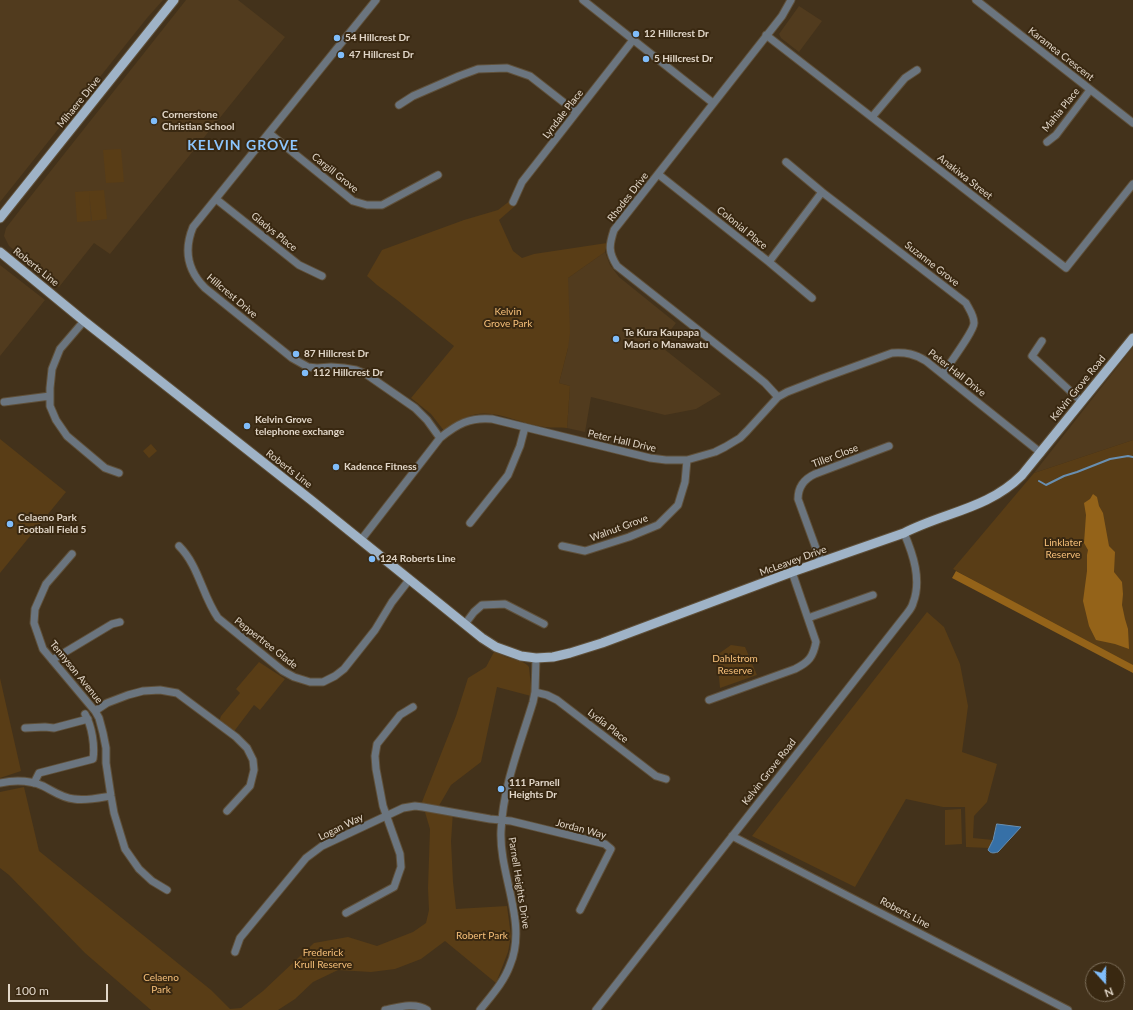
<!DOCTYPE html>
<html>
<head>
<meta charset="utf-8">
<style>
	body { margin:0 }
	#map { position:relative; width:1133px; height:1010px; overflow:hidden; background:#43321b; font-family:Lato,sans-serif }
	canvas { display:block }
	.north { position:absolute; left:1085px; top:962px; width:40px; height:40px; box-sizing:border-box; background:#392811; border:1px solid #7c6e5a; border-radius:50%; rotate:159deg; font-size:11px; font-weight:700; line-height:16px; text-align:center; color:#e1d6c8 }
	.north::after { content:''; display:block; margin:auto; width:14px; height:18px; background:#80bdfa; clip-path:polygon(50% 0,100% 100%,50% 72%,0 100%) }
	.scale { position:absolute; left:8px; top:984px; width:100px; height:18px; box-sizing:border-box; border:2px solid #e1d6c8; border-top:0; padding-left:5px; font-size:12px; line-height:14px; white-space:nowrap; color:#e1d6c8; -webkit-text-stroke:3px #392811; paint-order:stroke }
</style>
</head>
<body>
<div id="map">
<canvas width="1133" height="1010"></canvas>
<div class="north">N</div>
<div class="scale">100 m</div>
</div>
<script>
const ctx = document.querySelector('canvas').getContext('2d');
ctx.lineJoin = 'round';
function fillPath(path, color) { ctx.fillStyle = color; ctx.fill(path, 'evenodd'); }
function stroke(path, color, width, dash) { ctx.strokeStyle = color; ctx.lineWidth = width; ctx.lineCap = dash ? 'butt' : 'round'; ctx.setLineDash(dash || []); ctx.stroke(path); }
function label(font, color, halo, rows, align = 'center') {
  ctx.font = font + ' Lato,sans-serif'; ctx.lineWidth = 4; ctx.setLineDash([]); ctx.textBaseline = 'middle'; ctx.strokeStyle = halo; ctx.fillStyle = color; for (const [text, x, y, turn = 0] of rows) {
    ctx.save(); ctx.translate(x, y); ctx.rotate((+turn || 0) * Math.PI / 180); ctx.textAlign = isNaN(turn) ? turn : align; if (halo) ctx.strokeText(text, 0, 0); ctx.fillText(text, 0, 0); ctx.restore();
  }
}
fillPath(new Path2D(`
	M 0,0 L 163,0 L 147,18 L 0,202 Z
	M 186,0 L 238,0 L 285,37 L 110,254 L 94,243 L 59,287 L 9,246 L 4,236 L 6,228 L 23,206 Z
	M 799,6 L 822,21 L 799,52 L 781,38 L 779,34 Z
	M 605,252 L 610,265 L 619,277 L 676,323 L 659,345 L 721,394 L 696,409 L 665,415 L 591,397 L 585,432 L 567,428 L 570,386 L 559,383 L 568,348 L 568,278 Z
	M 0,265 L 45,300 L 0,356 Z
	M 1133,347 L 1133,440 L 1034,473 Z`), '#513b1e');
fillPath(new Path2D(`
	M 121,149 L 124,182 L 106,183 L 103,150 Z
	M 104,190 L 107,219 L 92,221 L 89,191 Z
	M 89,191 L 91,221 L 77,222 L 75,192 Z
	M 511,200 L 515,206 L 499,220 L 513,251 L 522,258 L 534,254 L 607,243 L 605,252 L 568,278 L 570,333 L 568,348 L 559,383 L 570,386 L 567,428 C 560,427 553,428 545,427 C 506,421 480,397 445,432 L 431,414 L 411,398 L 454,346 L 397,300 L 377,285 L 367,276 L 382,250 L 464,220 L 498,210 Z
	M 0,439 L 66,492 L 0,573 Z
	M 1133,440 L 1133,668 L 953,569 L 1034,473 Z
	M 151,444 L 157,451 L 149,458 L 143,451 Z
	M 927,612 L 944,627 L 960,664 L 968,706 L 962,752 L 997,764 L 987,802 L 974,816 L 973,838 L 993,840 L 989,848 L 966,847 L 965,807 L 943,807 L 906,799 L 855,887 L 752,836 Z
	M 731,645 L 745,647 L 757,675 L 720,688 L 717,655 Z
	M 494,652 C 498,653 502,655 506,657 C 514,660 524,660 529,667 L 531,687 L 531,696 L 497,687 L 481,762 L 451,785 L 437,809 L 453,812 L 451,841 L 453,882 L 456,909 L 507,906 L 511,936 L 508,952 L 496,983 L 445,941 L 421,959 L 395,969 L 371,972 L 338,970 L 313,982 L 295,999 L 278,1010 L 151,1010 L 85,953 L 9,875 L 0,868 L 0,792 L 24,787 L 39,851 L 211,990 L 230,1009 L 241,1008 L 263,991 L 314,943 L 348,937 L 377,946 L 413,932 L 426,923 L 429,910 L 428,888 L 430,829 L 422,802 L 456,716 L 468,678 L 486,667 Z
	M 259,662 L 285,679 L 260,710 L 254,705 L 232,734 L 218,724 L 221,716 L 240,693 L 236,689 Z
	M 0,678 L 21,771 L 0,778 Z
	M 961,809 L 962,844 L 945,845 L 945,810 Z`), '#593d16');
fillPath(new Path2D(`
	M 1093,494 L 1097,497 L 1099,506 L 1103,513 L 1109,546 L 1115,552 L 1114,572 L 1122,582 L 1123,594 L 1122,605 L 1125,619 L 1128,629 L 1129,649 L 1115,644 L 1096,640 L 1089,626 L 1083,601 L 1087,571 L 1087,555 L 1088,550 L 1084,543 L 1086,515 L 1084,503 L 1090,499 Z
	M 956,571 L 1133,665 L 1133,673 L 952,578 Z`), '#946319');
const water = new Path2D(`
	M 997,824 L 1021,827 L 998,852 C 994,853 991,854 988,850 L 993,840 Z`);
fillPath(water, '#3670a7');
stroke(water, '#698fb1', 1);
stroke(new Path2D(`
	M 1039,481 L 1046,485 L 1064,476 L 1077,472 L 1110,459 L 1128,456 L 1133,457`), '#698fb1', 2);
const minor = new Path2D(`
	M 376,0 L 193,227 C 184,249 187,270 205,288 L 292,358 L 308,367 L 317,368 L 331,367 L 344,368 L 356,370 L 366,374 L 415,408 L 427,420 L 440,438
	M 583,0 L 713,103
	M 976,0 L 1133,123
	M 766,35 L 1066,268 L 1133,184
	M 399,105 L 413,96 L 459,76 L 478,69 L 507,68 L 530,76 L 576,112
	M 872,117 L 905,78 L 917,70
	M 269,133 L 353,201 L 367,205 L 382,205 L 438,175
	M 1047,142 L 1056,135 L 1090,90
	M 786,162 L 822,192 L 966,303 C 969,309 974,315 974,323 C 974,331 949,364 943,374
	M 658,174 L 769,262 L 812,298
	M 216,199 L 299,265 L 322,276
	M 513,202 L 522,182 L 633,40
	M 769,262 L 822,192
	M 84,321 L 60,349 L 52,369 L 50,388 L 50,406 L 56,420 L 67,436 L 105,468 L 119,473
	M 1042,341 L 1032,356 L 1081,401
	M 778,397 L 765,383 L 754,374 L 617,266 C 608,252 609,245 614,230 L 782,16 L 791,0
	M 4,402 L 50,396
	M 470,523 L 508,475 L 520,446 L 525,427
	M 361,540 L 440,438 C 457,424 470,417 492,419 L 650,458 L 666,460 L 687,460 L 715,452 L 725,447 L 740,438 L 747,431 L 778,397 L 787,392 L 823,378 L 892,353 C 906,352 915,354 926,361 L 1041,453
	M 179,546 C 199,566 202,595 218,618 L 283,671 L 294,677 L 310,682 L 323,682 L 335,676 L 344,669 L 375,630 L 392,602 L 409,580
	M 562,546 L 585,551 L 629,537 L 658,525 L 678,505 L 685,482 L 687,460
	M 72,554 L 46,584 L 35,609 L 34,623 L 43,649 L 95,711 L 99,718 L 103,733 L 106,748 L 106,763 L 111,796 L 114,813 L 125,849 L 139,869 L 152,881 L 167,890
	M 821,562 L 798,499 C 798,487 804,479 815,474 L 889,446
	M 808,618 L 873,595
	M 465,624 L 474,612 L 482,605 L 505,604 L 544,624
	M 52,660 L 112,624 L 120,622
	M 535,692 L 547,695 L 557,700 L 656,776 L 666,779
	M 709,700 L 795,669 C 809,662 813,657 816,642 L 792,572
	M 95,711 L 107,703 L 128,695 L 143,691 L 160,690 L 177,693 L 236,737 L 247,748 L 253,760 L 254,770 L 250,786 L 227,811
	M 25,728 L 45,727 L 54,728 L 88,719
	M 0,783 C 15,780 29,780 43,786 C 53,791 62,798 74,799 C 86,801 99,798 111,796
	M 34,783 L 39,773 L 93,759 C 95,746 92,726 85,714
	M 732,836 L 1068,1010
	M 346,913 L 394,887 L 401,867 L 400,854 L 383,806 L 376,769 L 375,756 L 377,744 L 400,715 L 413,707
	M 235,952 L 240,938 L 306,858 L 322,846 L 403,808 L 415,806 L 423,807 L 490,819 L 511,821 L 605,844 L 611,849 L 580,910
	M 385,1010 C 399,1007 415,1002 427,1010
	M 480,1010 C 491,996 504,982 510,965 C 528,923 499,875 501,831 C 503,786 520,745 533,702 L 535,692 L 536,658
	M 596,1010 L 905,616 C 908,612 912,608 913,603 C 922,580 913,554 904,533`);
const major = new Path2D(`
	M 0,218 L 174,0
	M 0,252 L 84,321 L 311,500 L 482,638 L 496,647 L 521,656 L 536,658 L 553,657 L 570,653 L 602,643 L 792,572 L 904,533 C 945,512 988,509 1022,475 L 1133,338`);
stroke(minor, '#5f503a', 9);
stroke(major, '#5f503a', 11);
stroke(minor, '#6b757f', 7);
stroke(major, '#9fb3c7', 9);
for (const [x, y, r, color] of [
	[636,34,4,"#80bdfa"],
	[337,38,4,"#80bdfa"],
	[341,55,4,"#80bdfa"],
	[646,59,4,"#80bdfa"],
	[154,121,4,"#80bdfa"],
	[616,339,4,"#80bdfa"],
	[296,354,4,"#80bdfa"],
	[305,373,4,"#80bdfa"],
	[247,426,4,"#80bdfa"],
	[336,467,4,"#80bdfa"],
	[10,524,4,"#80bdfa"],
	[372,559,4,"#80bdfa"],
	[501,789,4,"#80bdfa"]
]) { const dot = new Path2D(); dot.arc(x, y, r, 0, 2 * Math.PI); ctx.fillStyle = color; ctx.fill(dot); stroke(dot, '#392811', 1.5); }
label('bold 10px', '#e1d6c8', '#392811', [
	["12 Hillcrest Dr",644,34],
	["54 Hillcrest Dr",345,38],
	["47 Hillcrest Dr",349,55],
	["5 Hillcrest Dr",654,59],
	["Cornerstone",162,115],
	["Christian School",162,127],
	["Te Kura Kaupapa",624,333],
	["Maori o Manawatu",624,345],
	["87 Hillcrest Dr",304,354],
	["112 Hillcrest Dr",313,373],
	["Kelvin Grove",255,420],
	["telephone exchange",255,432],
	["Kadence Fitness",344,467],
	["Celaeno Park",18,518],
	["Football Field 5",18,530],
	["124 Roberts Line",380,559],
	["111 Parnell",509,783],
	["Heights Dr",509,795]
], 'left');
label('10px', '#e1d6c8', '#392811', [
	["Karamea Crescent",1061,54,38],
	["Mihaere Drive",79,102,-51],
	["Mahia Place",1061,110,-51],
	["Lyndale Place",563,114,-52],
	["Cargill Grove",335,173,39],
	["Anakiwa Street",965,177,38],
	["Rhodes Drive",628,197,-52],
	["Colonial Place",742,228,39],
	["Gladys Place",274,232,39],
	["Suzanne Grove",932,264,38],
	["Roberts Line",36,267,39],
	["Hillcrest Drive",232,296,40],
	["Peter Hall Drive",957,373,38],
	["Kelvin Grove Road",1078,388,-51],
	["Peter Hall Drive",622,441,13],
	["Tiller Close",835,456,-21],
	["Roberts Line",289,469,38],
	["Walnut Grove",619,528,-20],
	["McLeavey Drive",793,561,-20],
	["Peppertree Glade",266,643,38],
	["Tennyson Avenue",76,672,51],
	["Lydia Place",608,726,38],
	["Kelvin Grove Road",769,772,-52],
	["Logan Way",341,827,-26],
	["Jordan Way",581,829,15],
	["Parnell Heights Drive",519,883,81],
	["Roberts Line",905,913,28]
]);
label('10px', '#f7c07a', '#392811', [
	["Kelvin",508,312],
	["Grove Park",508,324],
	["Linklater",1063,543],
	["Reserve",1063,555],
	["Dahlstrom",735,659],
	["Reserve",735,671],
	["Robert Park",482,936],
	["Frederick",323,953],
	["Krull Reserve",323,965],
	["Celaeno",161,978],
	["Park",161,990]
]);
ctx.letterSpacing = '1px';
label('bold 14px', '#8cc5fd', '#392811', [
	["KELVIN GROVE",243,145]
]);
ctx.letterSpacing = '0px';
</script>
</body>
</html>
